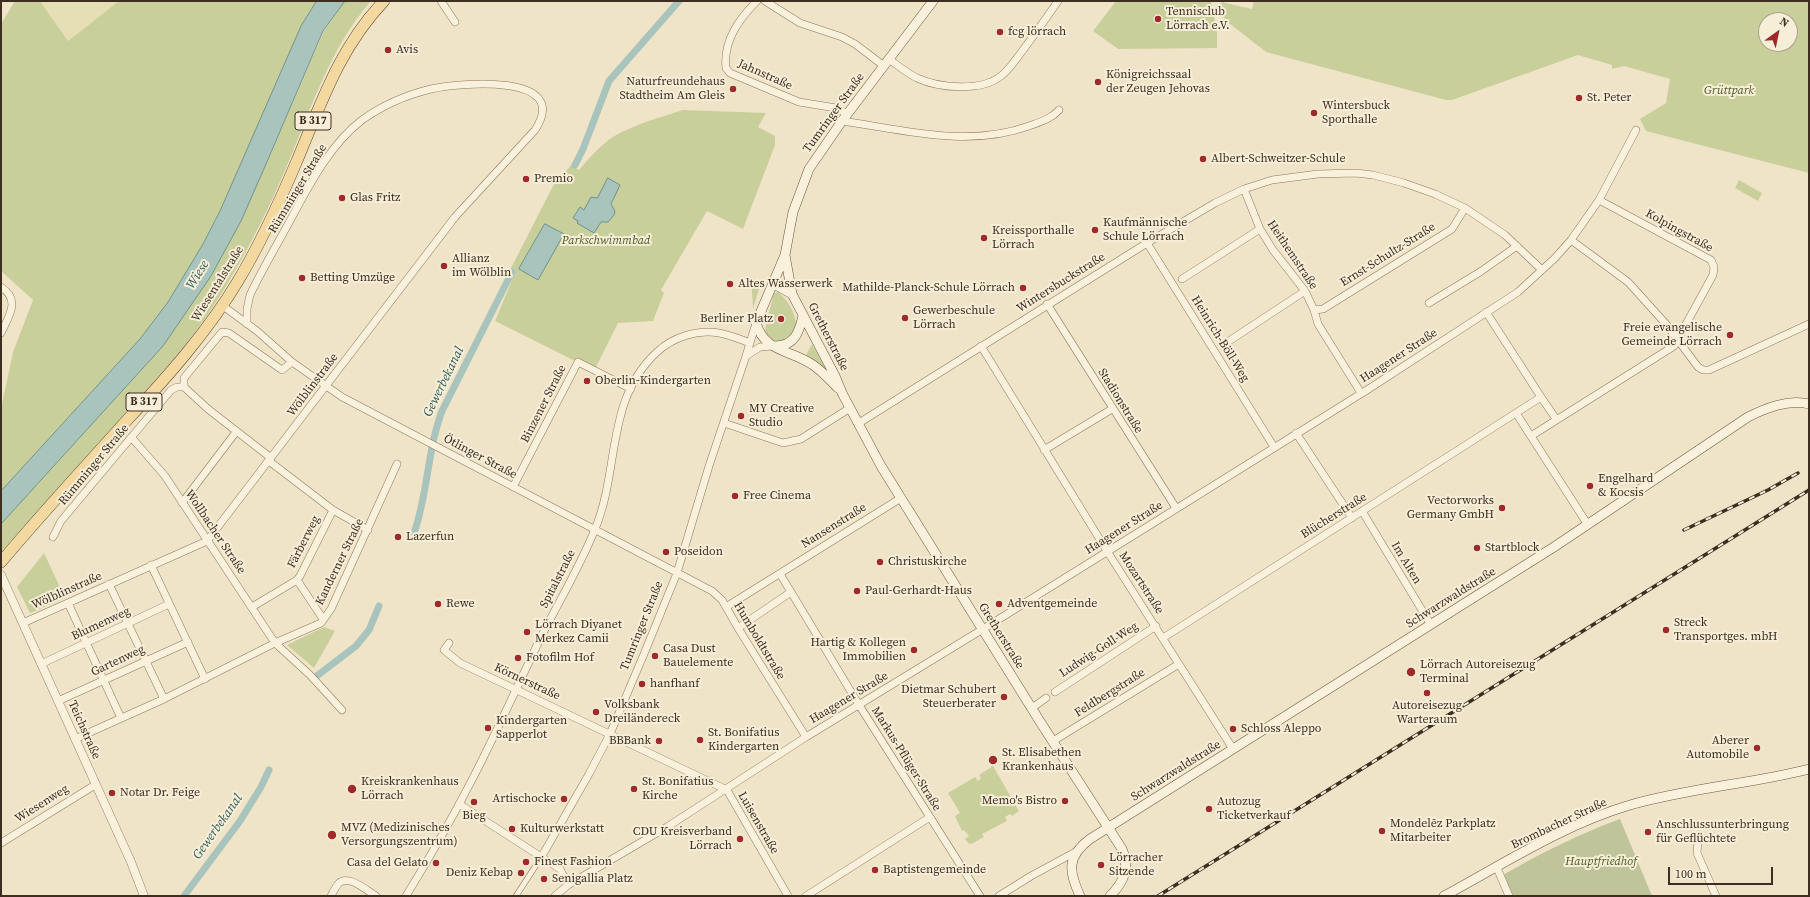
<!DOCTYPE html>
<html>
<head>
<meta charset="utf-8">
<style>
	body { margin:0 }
	#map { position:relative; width:1810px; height:897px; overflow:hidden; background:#f0e4c8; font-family:"Source Serif 4",serif }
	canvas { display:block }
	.frame { position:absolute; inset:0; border:2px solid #3d2e20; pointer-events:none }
	.north { position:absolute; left:1758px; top:12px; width:40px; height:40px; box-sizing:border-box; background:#f7eed8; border:1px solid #ada18e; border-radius:50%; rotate:33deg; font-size:11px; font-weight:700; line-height:16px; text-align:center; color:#3d2e20 }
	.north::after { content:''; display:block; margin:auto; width:14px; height:18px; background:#9e2a2b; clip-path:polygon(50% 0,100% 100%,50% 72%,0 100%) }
	.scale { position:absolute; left:1668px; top:867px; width:105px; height:18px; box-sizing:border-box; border:2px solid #3d2e20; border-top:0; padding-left:5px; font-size:12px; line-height:14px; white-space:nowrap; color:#3d2e20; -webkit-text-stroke:3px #f7eed8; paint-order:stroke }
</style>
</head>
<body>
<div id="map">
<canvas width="1810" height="897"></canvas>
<div class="frame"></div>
<div class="north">N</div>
<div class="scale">100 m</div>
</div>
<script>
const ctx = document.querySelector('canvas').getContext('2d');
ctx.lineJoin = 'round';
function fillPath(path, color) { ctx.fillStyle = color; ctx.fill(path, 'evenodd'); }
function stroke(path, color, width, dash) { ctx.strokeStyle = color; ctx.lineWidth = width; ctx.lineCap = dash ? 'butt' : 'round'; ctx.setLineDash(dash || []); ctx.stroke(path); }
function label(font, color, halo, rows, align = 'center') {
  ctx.font = font + ' "Source Serif 4",serif'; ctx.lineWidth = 4; ctx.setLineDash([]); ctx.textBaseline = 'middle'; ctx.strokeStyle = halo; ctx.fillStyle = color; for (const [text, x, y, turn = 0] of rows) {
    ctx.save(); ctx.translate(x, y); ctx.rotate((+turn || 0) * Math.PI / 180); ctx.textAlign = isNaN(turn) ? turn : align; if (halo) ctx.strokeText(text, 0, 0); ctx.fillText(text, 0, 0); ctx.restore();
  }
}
fillPath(new Path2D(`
	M 40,1 L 119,1 L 68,41 Z`), '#e6deb5');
fillPath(new Path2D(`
	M 15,1 L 40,1 L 68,41 L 119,1 L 317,1 L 301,26 L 220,211 L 203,244 L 168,302 L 140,339 L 1,491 L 1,409 L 13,352 L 33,300 L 1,271 L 1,24 Z
	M 345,1 L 371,1 C 329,49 311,110 286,168 C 267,213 244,258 218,299 C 193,339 162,372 131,407 C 88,455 44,503 1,552 L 1,524 L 163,346 L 263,171 L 324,31 Z
	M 1116,1 L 1211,1 L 1217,31 L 1217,48 L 1118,49 L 1093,31 Z
	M 1254,1 L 1809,1 L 1809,173 L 1646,131 L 1640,119 L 1666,103 L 1670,79 L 1624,66 L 1612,69 L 1612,65 L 1578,55 L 1452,100 L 1446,100 L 1266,52 L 1225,20 L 1221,2 L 1252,9 ZM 1766,20 L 1790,20 L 1790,44 L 1766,44 Z
	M 683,110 L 766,113 L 758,127 L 775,136 L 775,145 L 743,229 L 707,211 L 661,290 L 664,293 L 653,321 L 618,323 L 596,367 L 578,358 L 575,361 L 495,321 L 515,273 L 510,270 L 553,186 L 571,165 L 579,170 C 588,159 598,148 610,139 C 629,126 661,117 683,110 Z
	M 1739,180 L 1762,193 L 1758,201 L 1735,188 Z
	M 748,276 L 761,282 L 753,309 L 752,291 Z
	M 778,292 C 797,308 808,339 774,344 L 765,333 L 766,324 L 774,293 Z
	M 812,344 L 831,377 L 820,365 L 806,355 Z
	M 44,553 L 65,598 L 30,613 L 17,587 Z
	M 324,627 L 335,631 L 314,668 L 287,645 Z
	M 993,766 L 1019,811 L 1012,816 L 1010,814 L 1005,817 L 1007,821 L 982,834 L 984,837 L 971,844 L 970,843 L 969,844 L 965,839 L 969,836 L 964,830 L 962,831 L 955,816 L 960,813 L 948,793 L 975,777 L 978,781 L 981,778 L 979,775 Z`), '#c9cf9b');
fillPath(new Path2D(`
	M 1620,819 L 1652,896 L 1513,896 L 1503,875 C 1541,853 1579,834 1620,819 Z`), '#bfc49a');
const water = new Path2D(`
	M 317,1 L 345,1 L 323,31 L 263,171 L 241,221 L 211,276 L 163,346 L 1,524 L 1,491 L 140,339 L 168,302 L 203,244 L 220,211 L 301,26 Z
	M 608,178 L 620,185 L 611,204 L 615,211 L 614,215 L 608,222 L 601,222 L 594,233 L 577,223 L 578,221 L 573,218 L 580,207 L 584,210 L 591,197 L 597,198 Z
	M 545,224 L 564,234 L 538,280 L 519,269 Z`);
fillPath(water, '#a9c4bc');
stroke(water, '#6f938a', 1);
stroke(new Path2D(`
	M 575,165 L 583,149 L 609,81 L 679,1
	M 414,533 C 428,494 427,451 442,411 L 512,272
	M 318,675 L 356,646 L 369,630 L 379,606
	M 184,896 L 240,821 L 261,787 L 269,770`), '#a9c4bc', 7);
const pedestrian = new Path2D(`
	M 516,896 L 542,856`);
const minor = new Path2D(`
	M 441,1 L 455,22
	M 757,1 C 739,19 723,41 726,68 L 730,73 L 799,102 L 836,108 L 848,114
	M 765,1 L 800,23 L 842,37 L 855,44 L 884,66
	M 889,59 C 897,65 907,73 917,78 C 939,88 981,92 1001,76 C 1010,69 1016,59 1023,50 C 1035,34 1047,17 1058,1
	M 842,121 C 905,130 968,148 1029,126 C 1040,122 1051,119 1059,110
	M 1244,189 L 1260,229 L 1273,250 L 1305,291 L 1314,310 L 1318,324 L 1361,393
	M 1571,240 L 1628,282 L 1666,324 L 1698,367 L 1703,370 L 1709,370 L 1809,324
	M 1147,243 L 1274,447
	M 1182,279 L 1260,229
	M 1,287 C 21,300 9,316 1,333
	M 1429,303 L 1480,272 L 1517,246
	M 1047,304 L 1176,508
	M 223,306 L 257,331 L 292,362 L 342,397 L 712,591 L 722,600 L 738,628 L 806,737
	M 1314,310 L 1323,309 L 1452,229 L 1465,208
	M 1486,312 L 1541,397
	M 1223,345 L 1305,291
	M 981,346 L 1107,551 L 1233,749
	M 746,356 L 760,347 L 772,346
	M 184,387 L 208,409 L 271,458
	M 1556,419 L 1541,397 L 1516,413 L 1588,525
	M 724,423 L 783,443 L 801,439 L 850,408
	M 859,423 L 1147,243 L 1215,203 L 1244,189 L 1272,180 L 1318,174 L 1356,173 L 1373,175 L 1404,183 L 1435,194 L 1465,208 L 1505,235 L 1542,270
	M 1296,433 L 1352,518
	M 1531,436 L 1674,346 L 1713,275 L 1714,267 L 1711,260 L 1599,200
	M 132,438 L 165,476 L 275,643 L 310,675 L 342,710
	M 1044,450 L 1112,409
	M 269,461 L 333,510 L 368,530
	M 513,487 L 578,362 L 631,389
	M 182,503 L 236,432
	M 1362,511 L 1431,625
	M 53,537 L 61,521 L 171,390 L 177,387 L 184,387 L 184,378 L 222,332 L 229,333 L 282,370 L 292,362
	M 151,565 L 205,679
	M 297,580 L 323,619
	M 109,584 L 164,699
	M 791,592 L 859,705 L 980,896
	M 68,603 L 121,718
	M 252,607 L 297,580 L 300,576 L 333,510
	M 726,607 L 901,498
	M 23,623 L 207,541 L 455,217 L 535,130 C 573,72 457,83 431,89 C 406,95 383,105 362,120 C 327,147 307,190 286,228 C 274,250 261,272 250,295 L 247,309 L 247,324
	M 738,628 L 791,592 L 780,574
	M 1163,638 L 1516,413
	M 449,643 L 444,650 L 460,663 L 727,790 L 788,896
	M 41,664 L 169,604
	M 1055,692 L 1156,626
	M 58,701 L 188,642
	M 1032,708 L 1046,698
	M 75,739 L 164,699 L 275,643 L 321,623 L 331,609 L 397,464
	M 1053,741 L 1179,664
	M 459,804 L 560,869 L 568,885
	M 1698,841 L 1697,853 L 1716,896
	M 1,843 L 95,785
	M 542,856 L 589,774 L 610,734 L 644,654 L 677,573 L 709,466 L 746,356 L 756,323
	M 1497,868 L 1509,896
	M 331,896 C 333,892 336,886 339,883 C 349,874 367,891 376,896
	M 406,896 C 430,857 453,817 474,776 C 497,731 518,685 540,639 C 558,603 580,567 595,529 C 620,470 605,400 657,352 C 673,337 698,329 719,333 C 730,335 740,339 750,343
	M 555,896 L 568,885 L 667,827 L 806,737 L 983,629 L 1367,390 L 1518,292 L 1555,258 L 1571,240 L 1599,200 L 1636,130
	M 806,896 L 930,817
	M 999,896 L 1031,876 L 1079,850`);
const tertiary = new Path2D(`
	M 1,575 L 131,862 L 144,896`);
const secondary = new Path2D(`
	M 785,255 L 792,294 L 835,376 L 842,393 L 881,466 L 1039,720 L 1122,849 C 1130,868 1124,882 1110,896
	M 774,284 L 792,294
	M 775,346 C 795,346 799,332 803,316
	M 838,388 C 830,380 822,371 813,365 C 790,349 765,353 756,323 L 785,255 L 793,212 L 809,169 L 842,121 L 933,1
	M 1080,896 C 1069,872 1066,857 1090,839 L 1554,547 L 1748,417 C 1766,408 1788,399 1809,404
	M 1444,896 C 1503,864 1565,824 1630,805 C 1689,788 1750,784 1809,769`);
const primary = new Path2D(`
	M 1,562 C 42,513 86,466 129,418 C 169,375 208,331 238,281 C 261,243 279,203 296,163 C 321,104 339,48 384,1`);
stroke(pedestrian, '#8d765c', 6);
stroke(minor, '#8d765c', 8);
stroke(tertiary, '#8d765c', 9);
stroke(secondary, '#6f573f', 10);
stroke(primary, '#5b4430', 12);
stroke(pedestrian, '#faf1dc', 5);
stroke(minor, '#faf1dc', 7);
stroke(tertiary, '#faf1dc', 8);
stroke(secondary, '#faf1dc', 9);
stroke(primary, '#f3d9a0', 11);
const rail = new Path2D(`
	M 1684,530 L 1768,490 L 1798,473
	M 1158,896 L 1809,490`);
stroke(rail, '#3d2e20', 3.5);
stroke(rail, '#f7eed8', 2, [6]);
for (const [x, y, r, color] of [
	[1158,19,4,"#9e2a2b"],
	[1000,32,4,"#9e2a2b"],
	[388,50,4,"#9e2a2b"],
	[1098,82,4,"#9e2a2b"],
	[733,89,4,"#9e2a2b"],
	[1579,98,4,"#9e2a2b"],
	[1314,113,4,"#9e2a2b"],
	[1203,159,4,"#9e2a2b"],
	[526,179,4,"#9e2a2b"],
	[342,198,4,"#9e2a2b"],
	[1095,230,4,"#9e2a2b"],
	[984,238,4,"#9e2a2b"],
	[444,266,4,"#9e2a2b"],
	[302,278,4,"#9e2a2b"],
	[730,284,4,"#9e2a2b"],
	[1023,288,4,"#9e2a2b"],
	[905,318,4,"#9e2a2b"],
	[781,319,4,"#9e2a2b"],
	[1730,335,4,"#9e2a2b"],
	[587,381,4,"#9e2a2b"],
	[741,416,4,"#9e2a2b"],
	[1590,486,4,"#9e2a2b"],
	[735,496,4,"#9e2a2b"],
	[1502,508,4,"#9e2a2b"],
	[398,537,4,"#9e2a2b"],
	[1477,548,4,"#9e2a2b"],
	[666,552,4,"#9e2a2b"],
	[880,562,4,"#9e2a2b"],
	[857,591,4,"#9e2a2b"],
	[438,604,4,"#9e2a2b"],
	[999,604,4,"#9e2a2b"],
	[1666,630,4,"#9e2a2b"],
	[527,632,4,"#9e2a2b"],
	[914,650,4,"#9e2a2b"],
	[655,656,4,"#9e2a2b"],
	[518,658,4,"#9e2a2b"],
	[1411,672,5,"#9e2a2b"],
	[642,684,4,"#9e2a2b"],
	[1427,693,4,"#9e2a2b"],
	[1004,697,4,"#9e2a2b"],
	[596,712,4,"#9e2a2b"],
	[488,728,4,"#9e2a2b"],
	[1233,729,4,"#9e2a2b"],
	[700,740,4,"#9e2a2b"],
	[659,741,4,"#9e2a2b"],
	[1757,748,4,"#9e2a2b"],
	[993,760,5,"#9e2a2b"],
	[352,789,5,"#9e2a2b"],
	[634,789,4,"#9e2a2b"],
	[112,793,4,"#9e2a2b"],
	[564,799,4,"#9e2a2b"],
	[1065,801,4,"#9e2a2b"],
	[474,802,4,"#9e2a2b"],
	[1209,809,4,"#9e2a2b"],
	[512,829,4,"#9e2a2b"],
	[1382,831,4,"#9e2a2b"],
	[1648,832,4,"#9e2a2b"],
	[332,835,5,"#9e2a2b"],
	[740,839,4,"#9e2a2b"],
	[526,862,4,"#9e2a2b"],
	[436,863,4,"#9e2a2b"],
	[1101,865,4,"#9e2a2b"],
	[875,870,4,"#9e2a2b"],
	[521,873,4,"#9e2a2b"],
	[544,879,4,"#9e2a2b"]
]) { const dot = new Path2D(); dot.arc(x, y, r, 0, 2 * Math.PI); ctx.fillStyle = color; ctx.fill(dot); stroke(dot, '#f7eed8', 1.5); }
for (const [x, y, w] of [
	[313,121,36],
	[144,402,36]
]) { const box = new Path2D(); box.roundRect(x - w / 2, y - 9, w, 18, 3); ctx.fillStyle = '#f7eed8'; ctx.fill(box); stroke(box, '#3d2e20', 1); }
label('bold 11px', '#3d2e20', null, [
	["B 317",313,121],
	["B 317",144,402]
]);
label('12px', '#3d2e20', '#f7eed8', [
	["Tennisclub",1166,12],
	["Lörrach e.V.",1166,26],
	["fcg lörrach",1008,32],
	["Avis",396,50],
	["Königreichssaal",1106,75],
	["der Zeugen Jehovas",1106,89],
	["Naturfreundehaus",725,82,"right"],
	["Stadtheim Am Gleis",725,96,"right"],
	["St. Peter",1587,98],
	["Wintersbuck",1322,106],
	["Sporthalle",1322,120],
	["Albert-Schweitzer-Schule",1211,159],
	["Premio",534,179],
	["Glas Fritz",350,198],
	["Kaufmännische",1103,223],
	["Schule Lörrach",1103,237],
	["Kreissporthalle",992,231],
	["Lörrach",992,245],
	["Allianz",452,259],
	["im Wölblin",452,273],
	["Betting Umzüge",310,278],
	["Altes Wasserwerk",738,284],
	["Mathilde-Planck-Schule Lörrach",1015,288,"right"],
	["Gewerbeschule",913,311],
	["Lörrach",913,325],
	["Berliner Platz",773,319,"right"],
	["Freie evangelische",1722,328,"right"],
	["Gemeinde Lörrach",1722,342,"right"],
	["Oberlin-Kindergarten",595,381],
	["MY Creative",749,409],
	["Studio",749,423],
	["Engelhard",1598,479],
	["& Kocsis",1598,493],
	["Free Cinema",743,496],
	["Vectorworks",1494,501,"right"],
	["Germany GmbH",1494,515,"right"],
	["Lazerfun",406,537],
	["Startblock",1485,548],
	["Poseidon",674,552],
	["Christuskirche",888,562],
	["Paul-Gerhardt-Haus",865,591],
	["Rewe",446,604],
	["Adventgemeinde",1007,604],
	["Streck",1674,623],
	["Transportges. mbH",1674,637],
	["Lörrach Diyanet",535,625],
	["Merkez Camii",535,639],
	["Hartig & Kollegen",906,643,"right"],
	["Immobilien",906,657,"right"],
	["Casa Dust",663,649],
	["Bauelemente",663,663],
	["Fotofilm Hof",526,658],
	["Lörrach Autoreisezug",1420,665],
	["Terminal",1420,679],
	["hanfhanf",650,684],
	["Dietmar Schubert",996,690,"right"],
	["Steuerberater",996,704,"right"],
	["Volksbank",604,705],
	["Dreiländereck",604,719],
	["Autoreisezug",1427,706,"center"],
	["Warteraum",1427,720,"center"],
	["Kindergarten",496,721],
	["Sapperlot",496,735],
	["Schloss Aleppo",1241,729],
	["St. Bonifatius",708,733],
	["Kindergarten",708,747],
	["BBBank",651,741,"right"],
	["Aberer",1749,741,"right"],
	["Automobile",1749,755,"right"],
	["St. Elisabethen",1002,753],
	["Krankenhaus",1002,767],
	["Kreiskrankenhaus",361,782],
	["Lörrach",361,796],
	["St. Bonifatius",642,782],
	["Kirche",642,796],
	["Notar Dr. Feige",120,793],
	["Artischocke",556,799,"right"],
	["Memo's Bistro",1057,801,"right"],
	["Autozug",1217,802],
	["Ticketverkauf",1217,816],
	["Bieg",474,816,"center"],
	["Mondelēz Parkplatz",1390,824],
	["Mitarbeiter",1390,838],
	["Anschlussunterbringung",1656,825],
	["für Geflüchtete",1656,839],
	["MVZ (Medizinisches",341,828],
	["Versorgungszentrum)",341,842],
	["Kulturwerkstatt",520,829],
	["CDU Kreisverband",732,832,"right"],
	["Lörrach",732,846,"right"],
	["Lörracher",1109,858],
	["Sitzende",1109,872],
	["Finest Fashion",534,862],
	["Casa del Gelato",428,863,"right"],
	["Baptistengemeinde",883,870],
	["Deniz Kebap",513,873,"right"],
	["Senigallia Platz",552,879]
], 'left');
label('12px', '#3d2e20', '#f7eed8', [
	["Jahnstraße",765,75,24],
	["Tumringer Straße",834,113,-54],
	["Rümminger Straße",298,189,-59],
	["Kolpingstraße",1679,231,29],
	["Heithemstraße",1292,255,56],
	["Ernst-Schultz-Straße",1388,255,-32],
	["Wintersbuckstraße",1061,283,-32],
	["Wiesentalstraße",218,284,-58],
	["Gretherstraße",828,337,63],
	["Heinrich-Böll-Weg",1220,339,58],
	["Haagener Straße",1399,356,-33],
	["Wölblinstraße",313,385,-53],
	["Stadionstraße",1120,401,58],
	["Binzener Straße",544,404,-63],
	["Ötlinger Straße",480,457,28],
	["Rümminger Straße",94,465,-50],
	["Blücherstraße",1334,516,-32],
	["Nansenstraße",834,526,-32],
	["Haagener Straße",1124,528,-32],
	["Wollbacher Straße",215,532,56],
	["Färberweg",304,542,-63],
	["Kanderner Straße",340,562,-64],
	["Im Alten",1406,563,59],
	["Spitalstraße",558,579,-63],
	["Mozartstraße",1141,583,57],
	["Wölblinstraße",67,591,-24],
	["Schwarzwaldstraße",1451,598,-32],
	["Blumenweg",101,624,-25],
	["Tumringer Straße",642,626,-68],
	["Gretherstraße",1001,636,58],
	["Humboldtstraße",759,641,59],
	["Ludwig-Goll-Weg",1099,650,-33],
	["Gartenweg",118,661,-25],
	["Körnerstraße",527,682,25],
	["Feldbergstraße",1110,693,-32],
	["Haagener Straße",849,698,-31],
	["Teichstraße",84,730,66],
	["Markus-Pflüger-Straße",906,759,58],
	["Schwarzwaldstraße",1176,771,-32],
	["Wiesenweg",42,804,-32],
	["Luisenstraße",758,823,60],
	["Brombacher Straße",1559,824,-25]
]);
label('italic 12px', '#4d5a26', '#f7eed8', [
	["Grüttpark",1729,91],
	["Parkschwimmbad",606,241],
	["Hauptfriedhof",1601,862]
]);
label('italic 13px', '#2f5d5a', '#f7eed8', [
	["Wiese",198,275,-58],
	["Gewerbekanal",444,382,-64],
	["Gewerbekanal",218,827,-55]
]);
</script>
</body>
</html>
